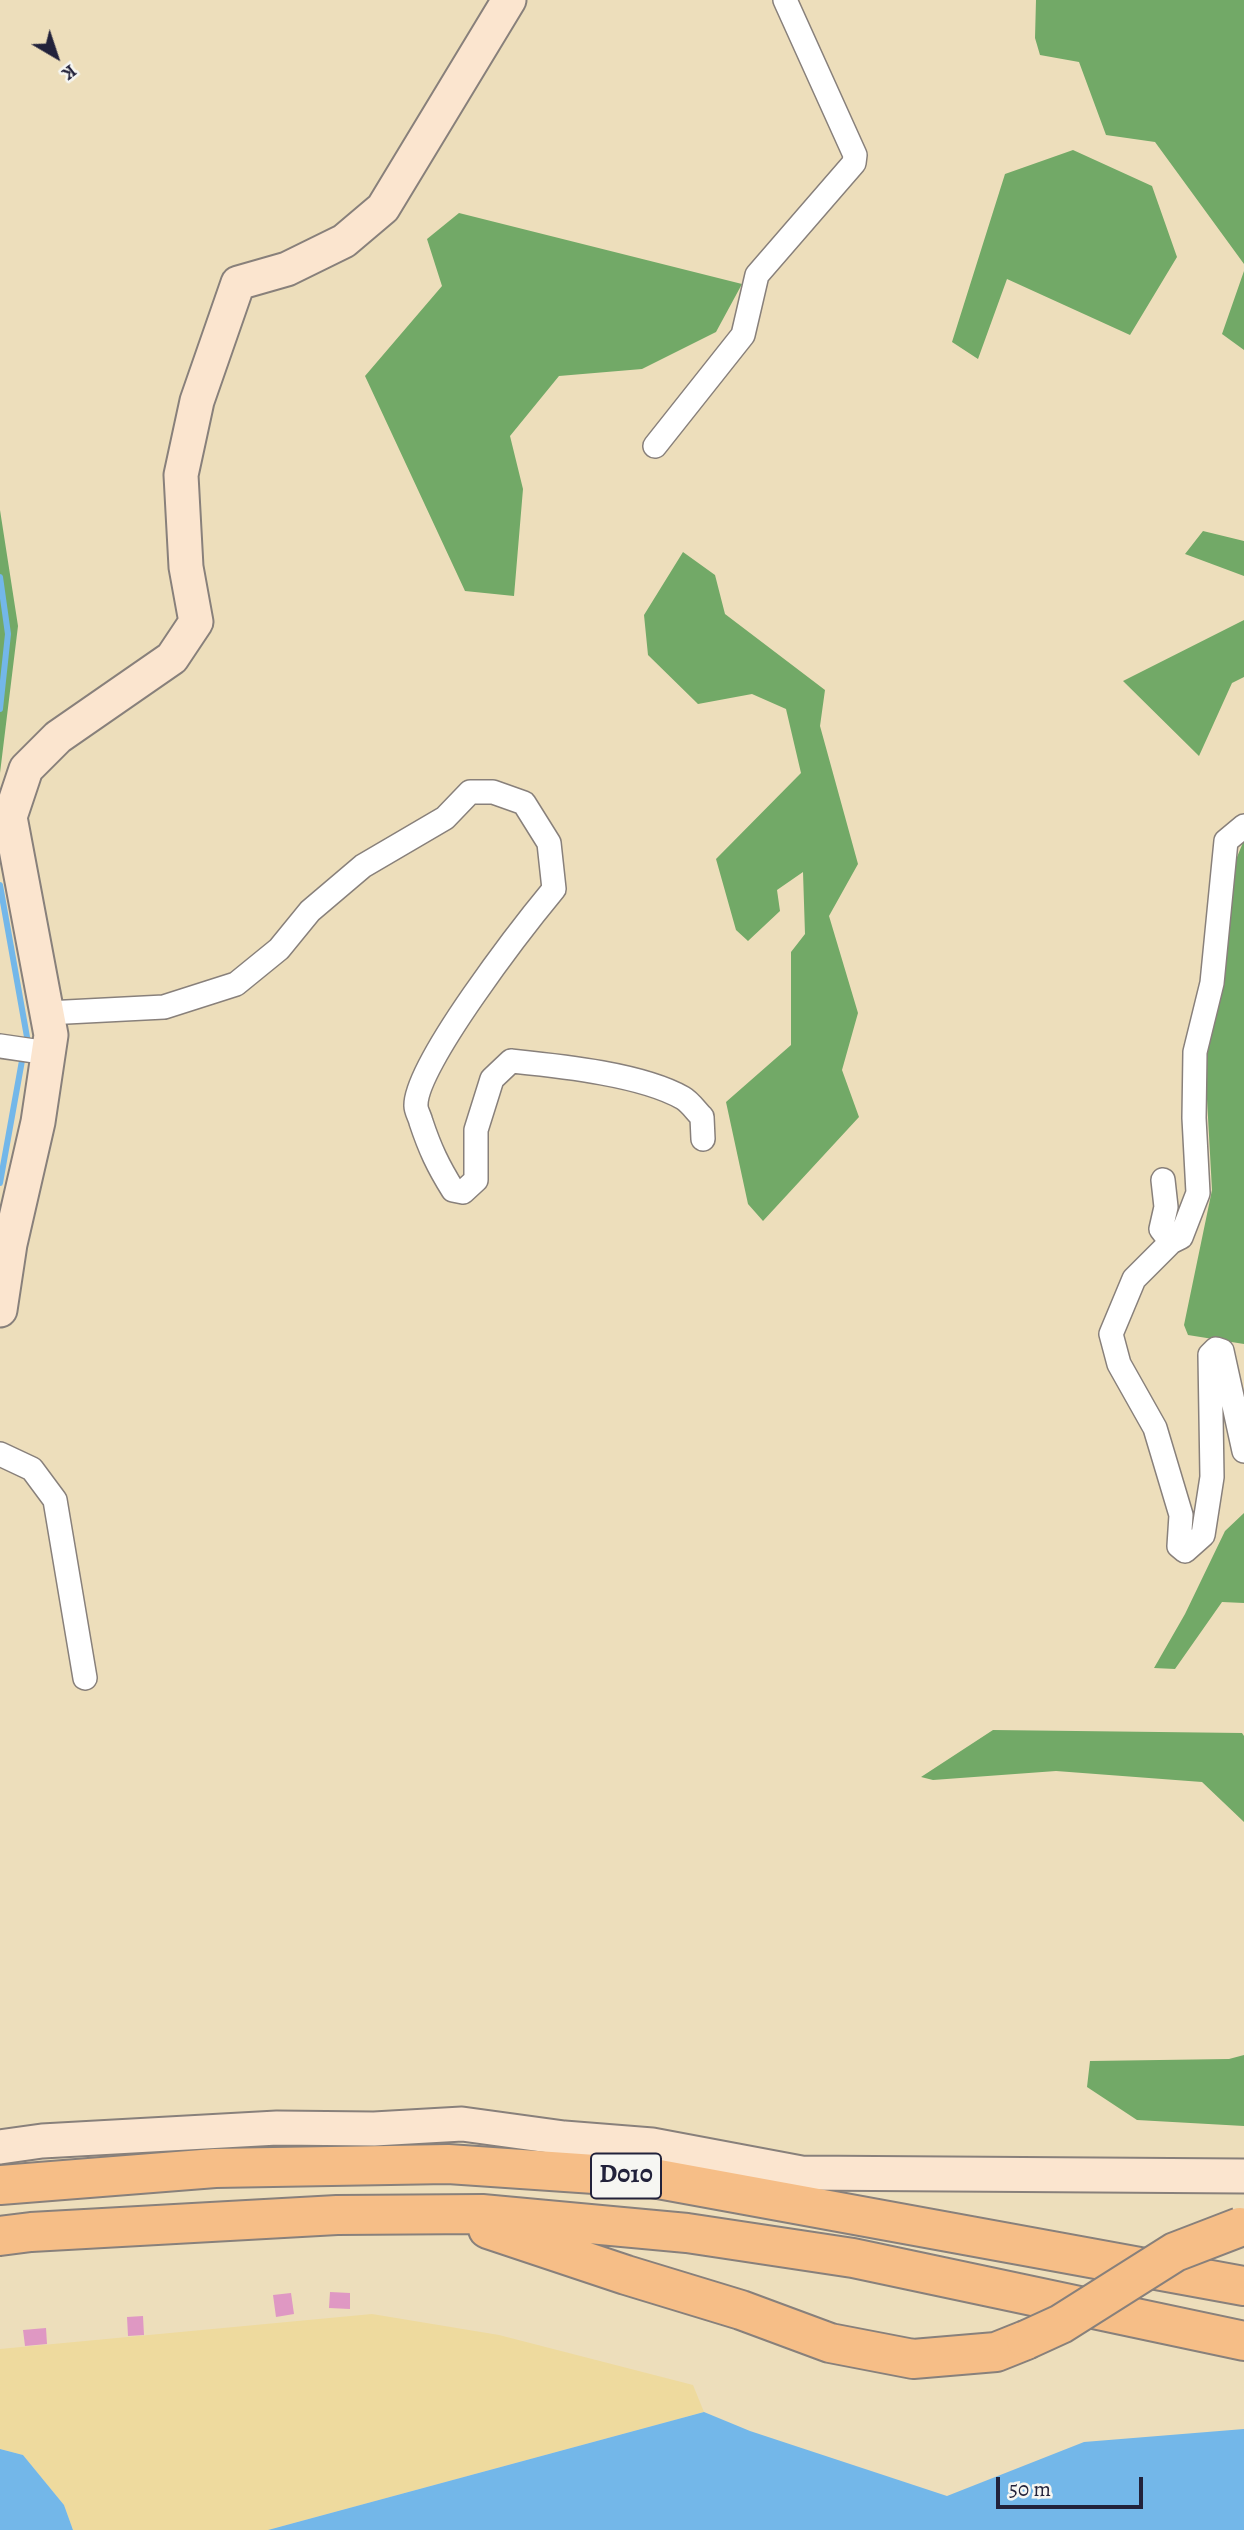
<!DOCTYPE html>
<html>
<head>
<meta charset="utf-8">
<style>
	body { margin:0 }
	#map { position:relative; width:1244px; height:2530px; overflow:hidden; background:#eddebb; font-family:Alegreya,serif }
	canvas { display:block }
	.north { position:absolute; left:21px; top:21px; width:70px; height:70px; -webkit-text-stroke:5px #f6f6f2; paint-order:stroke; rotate:141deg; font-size:19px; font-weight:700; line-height:28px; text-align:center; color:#22223b }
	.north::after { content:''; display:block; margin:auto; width:24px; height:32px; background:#22223b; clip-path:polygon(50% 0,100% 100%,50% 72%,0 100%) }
	.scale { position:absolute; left:996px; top:2477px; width:147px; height:32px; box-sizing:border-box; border:4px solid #22223b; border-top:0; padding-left:9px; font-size:21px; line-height:24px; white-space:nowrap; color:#22223b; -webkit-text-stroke:5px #f6f6f2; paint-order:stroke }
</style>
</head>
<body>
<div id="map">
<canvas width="1244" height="2530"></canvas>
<div class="north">K</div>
<div class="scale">50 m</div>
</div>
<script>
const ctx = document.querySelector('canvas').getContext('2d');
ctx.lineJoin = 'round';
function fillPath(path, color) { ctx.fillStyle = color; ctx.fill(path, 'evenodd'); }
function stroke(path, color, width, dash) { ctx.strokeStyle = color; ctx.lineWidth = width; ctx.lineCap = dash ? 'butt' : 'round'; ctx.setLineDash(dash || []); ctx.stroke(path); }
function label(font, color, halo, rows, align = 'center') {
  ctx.font = font + ' Alegreya,serif'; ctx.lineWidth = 5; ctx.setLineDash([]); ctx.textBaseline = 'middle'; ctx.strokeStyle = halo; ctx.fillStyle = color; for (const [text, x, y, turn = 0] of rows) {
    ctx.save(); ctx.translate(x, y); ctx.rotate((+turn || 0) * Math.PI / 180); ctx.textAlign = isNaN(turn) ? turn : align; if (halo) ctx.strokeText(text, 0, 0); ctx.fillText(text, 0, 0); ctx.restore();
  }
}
fillPath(new Path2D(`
	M 1036,0 L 1244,0 L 1244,264 L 1155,142 L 1106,135 L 1079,62 L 1040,55 L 1035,38 Z
	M 1073,150 L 1152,186 L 1177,257 L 1130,335 L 1007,279 L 978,359 L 952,342 L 1005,174 Z
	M 459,213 L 742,284 L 716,332 L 642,369 L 559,376 L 510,436 L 523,489 L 514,596 L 465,591 L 365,376 L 442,286 L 427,239 Z
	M 1244,271 L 1244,350 L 1222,334 Z
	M 0,510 L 18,626 L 0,773 Z
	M 1203,531 L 1244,541 L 1244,576 L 1185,554 Z
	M 683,552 L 715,575 L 725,614 L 825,690 L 820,726 L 858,864 L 829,916 L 858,1013 L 842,1070 L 859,1117 L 763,1221 L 748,1204 L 726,1102 L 791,1045 L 791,952 L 805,934 L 803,872 L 777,890 L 780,911 L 748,941 L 736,930 L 716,859 L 801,773 L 786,709 L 752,694 L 698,704 L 648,655 L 644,615 Z
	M 1244,620 L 1244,677 L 1232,683 L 1199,756 L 1123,681 Z
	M 1244,840 L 1244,1344 L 1188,1335 L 1184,1325 L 1212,1190 L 1205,1063 L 1217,1002 L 1235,862 Z
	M 1244,1513 L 1244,1603 L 1222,1602 L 1175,1669 L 1154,1668 L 1185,1614 L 1225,1531 Z
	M 993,1730 L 1242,1733 L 1244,1736 L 1244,1822 L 1202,1782 L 1056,1771 L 933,1780 L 921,1777 Z
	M 1244,2055 L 1244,2126 L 1137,2120 L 1087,2087 L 1090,2061 L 1229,2059 Z`), '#72a967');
fillPath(new Path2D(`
	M 372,2314 L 499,2335 L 693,2385 L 704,2412 L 268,2530 L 73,2530 L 64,2505 L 23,2455 L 0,2449 L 0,2349 Z`), '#eeda9e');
fillPath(new Path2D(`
	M 704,2412 L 750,2431 L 947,2496 L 1084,2442 L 1244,2429 L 1244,2530 L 268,2530 Z
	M 0,2449 L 23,2455 L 64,2505 L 73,2530 L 0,2530 Z`), '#73b7e9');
stroke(new Path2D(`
	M 0,577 L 8,634 L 0,709
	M 0,885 L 27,1037 L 26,1045
	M 0,1183 L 23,1055`), '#73b7e9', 6);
fillPath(new Path2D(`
	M 330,2292 L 350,2293 L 350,2309 L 329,2308 Z
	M 291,2293 L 294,2314 L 276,2317 L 273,2295 Z
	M 143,2316 L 144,2335 L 128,2336 L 127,2317 Z
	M 46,2328 L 47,2344 L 25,2346 L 23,2330 Z`), '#df98c3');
const street = new Path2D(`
	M 655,446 L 743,335 L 757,275 L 854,163 L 855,155 L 785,0
	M 47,1013 L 164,1007 L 236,984 L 279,949 L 310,911 L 363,866 L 445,818 L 470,792 L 493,792 L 524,803 L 549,843 L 554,889 C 525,924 414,1066 416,1106 C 416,1111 420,1117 421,1122 C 430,1149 438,1166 453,1190 L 463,1192 L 476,1180 L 476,1130 L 492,1079 L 511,1061 C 559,1066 641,1074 683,1098 C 690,1102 696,1111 702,1117 L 703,1139
	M 0,1046 L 48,1053
	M 1163,1180 L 1166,1207 L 1161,1229 L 1171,1242 L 1181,1237 L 1198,1193 L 1194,1118 L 1195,1052 L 1212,983 L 1226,841 L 1244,826
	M 1171,1242 L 1134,1279 L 1111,1334 L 1119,1364 L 1155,1428 L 1181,1515 L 1179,1546 L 1185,1551 L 1203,1535 L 1212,1477 L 1210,1355 L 1216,1349 L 1222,1351 L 1244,1451
	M 0,1454 L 32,1469 L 55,1500 L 85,1678`);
const secondary = new Path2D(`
	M 0,1310 L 10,1244 L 38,1122 L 51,1035 L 10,817 L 26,769 L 58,737 L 172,658 L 196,622 L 186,567 L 181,475 L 197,401 L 238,283 L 287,269 L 344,241 L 383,208 L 509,0
	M 0,2147 L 42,2141 L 277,2128 L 374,2129 L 462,2124 L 564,2138 L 652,2145 L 801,2173 L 1244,2176`);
const highway = new Path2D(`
	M 0,2185 L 215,2168 L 448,2164 L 653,2178 L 1244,2286
	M 488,2229 L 626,2275 L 741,2310 L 830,2343 L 913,2359 L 996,2352 L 1026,2340
	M 0,2236 L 31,2232 L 337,2215 L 482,2214 L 687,2233 L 853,2258 L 1244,2341`);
stroke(street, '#88807b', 26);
stroke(secondary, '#88807b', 37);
stroke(highway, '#88807b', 42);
stroke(street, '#fff', 23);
stroke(secondary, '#fbe5cf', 33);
stroke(highway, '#f6be87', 38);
const highwayBridge = new Path2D(`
	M 1026,2340 L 1061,2324 L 1175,2252 L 1240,2227`);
stroke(highwayBridge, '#88807b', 42, []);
stroke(highwayBridge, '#f6be87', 38);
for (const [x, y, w] of [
	[626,2176,70]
]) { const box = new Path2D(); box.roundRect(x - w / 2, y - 22.5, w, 45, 5); ctx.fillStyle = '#f6f6f2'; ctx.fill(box); stroke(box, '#22223b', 2); }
label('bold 26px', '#22223b', null, [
	["D010",626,2176]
]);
</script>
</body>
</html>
